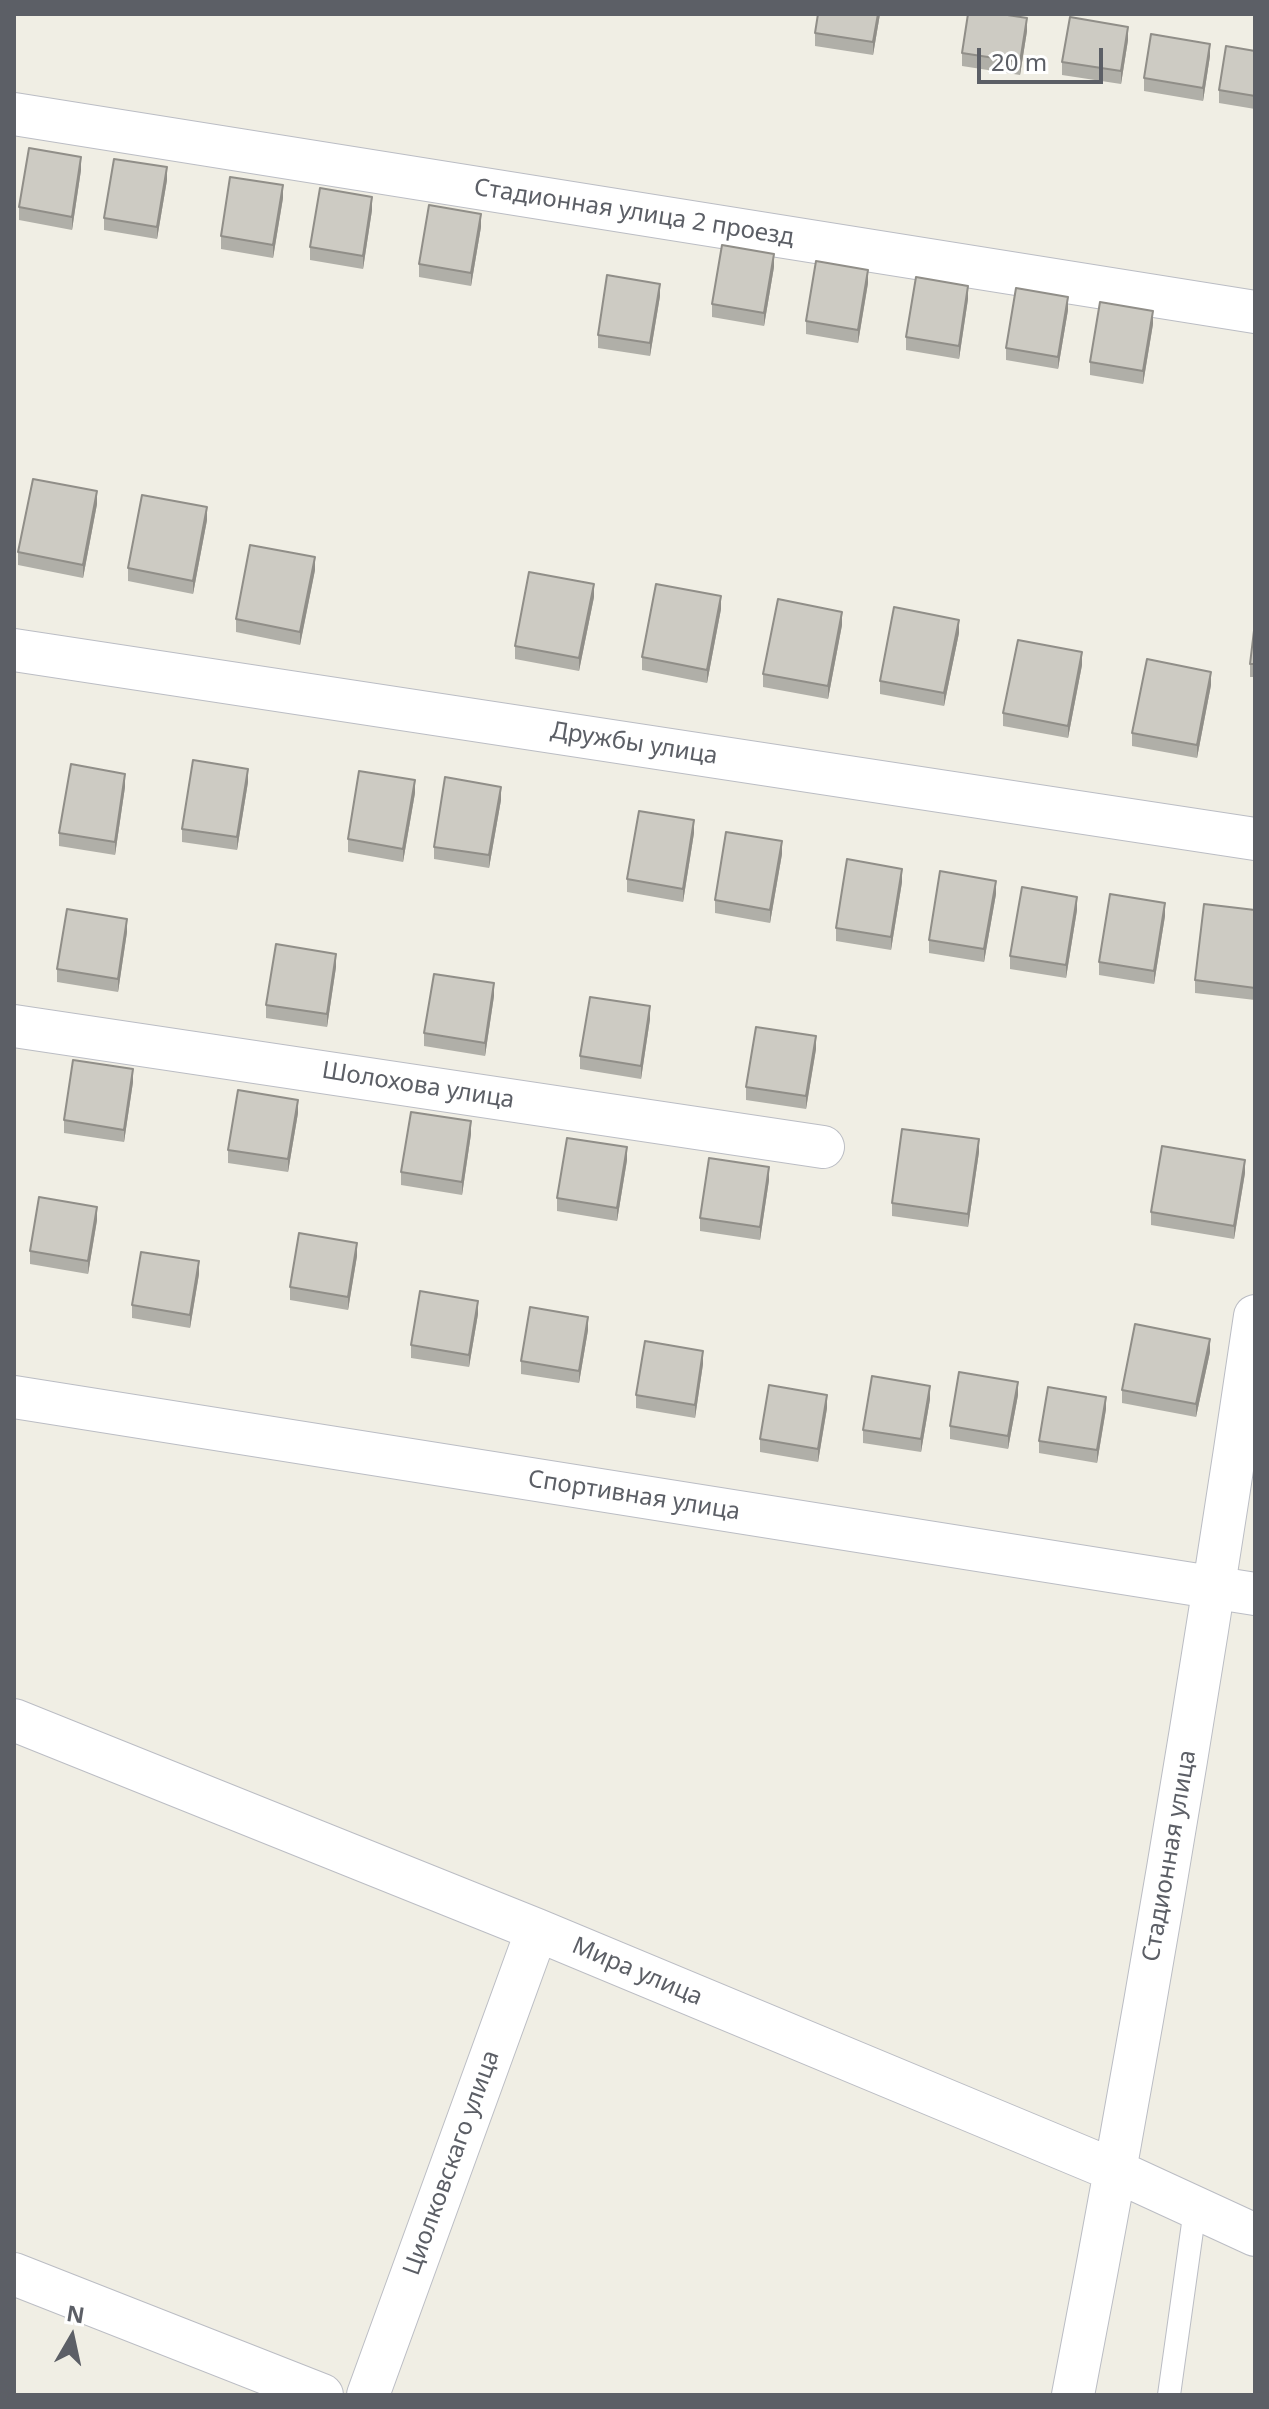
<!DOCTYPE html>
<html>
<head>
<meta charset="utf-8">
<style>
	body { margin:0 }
	#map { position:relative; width:1269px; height:2409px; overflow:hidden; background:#f0eee4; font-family:"Noto Sans",sans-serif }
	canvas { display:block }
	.frame { position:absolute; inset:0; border:16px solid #5c5f66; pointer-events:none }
	.north { position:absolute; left:32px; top:2297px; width:80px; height:80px; -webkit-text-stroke:6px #fff; paint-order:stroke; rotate:9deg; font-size:22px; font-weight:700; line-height:32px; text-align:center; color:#5c5f66 }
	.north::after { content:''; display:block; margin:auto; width:28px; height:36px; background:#5c5f66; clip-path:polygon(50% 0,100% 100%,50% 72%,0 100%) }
	.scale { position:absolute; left:977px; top:48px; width:126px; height:36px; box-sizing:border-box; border:4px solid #5c5f66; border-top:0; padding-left:10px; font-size:24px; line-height:28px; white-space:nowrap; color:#5c5f66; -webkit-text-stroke:6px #fff; paint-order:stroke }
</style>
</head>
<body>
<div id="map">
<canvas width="1269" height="2409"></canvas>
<div class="frame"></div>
<div class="north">N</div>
<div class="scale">20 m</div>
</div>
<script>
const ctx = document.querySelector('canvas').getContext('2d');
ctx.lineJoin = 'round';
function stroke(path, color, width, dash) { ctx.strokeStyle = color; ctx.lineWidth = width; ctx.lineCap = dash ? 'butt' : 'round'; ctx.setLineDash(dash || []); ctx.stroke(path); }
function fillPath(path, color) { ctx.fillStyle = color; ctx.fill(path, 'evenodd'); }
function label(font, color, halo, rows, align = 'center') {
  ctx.font = font + ' "Noto Sans",sans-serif'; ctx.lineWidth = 7; ctx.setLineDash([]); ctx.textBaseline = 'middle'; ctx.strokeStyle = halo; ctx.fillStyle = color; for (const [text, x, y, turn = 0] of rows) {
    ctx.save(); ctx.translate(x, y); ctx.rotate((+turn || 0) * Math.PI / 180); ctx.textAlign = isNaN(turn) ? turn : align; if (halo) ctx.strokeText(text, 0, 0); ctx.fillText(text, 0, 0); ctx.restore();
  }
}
const service = new Path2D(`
	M 1169,2395 L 1195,2209`);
const minor = new Path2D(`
	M 14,114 L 1255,312
	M 14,650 L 1255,839
	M 14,1026 L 823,1147
	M 14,1397 L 1255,1594
	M 14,1720 L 537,1930 L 1116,2171 L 1255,2235
	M 14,2274 L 322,2395
	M 368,2395 L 537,1930
	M 1073,2395 C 1142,2037 1202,1677 1255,1316`);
stroke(service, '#bbbdc4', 24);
stroke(minor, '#bbbdc4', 44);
stroke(service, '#fff', 22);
stroke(minor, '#fff', 42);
fillPath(new Path2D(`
	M 818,14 L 880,14 L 873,55 L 815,46 L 815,33 Z
	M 1027,31 L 1020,75 L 962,66 L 962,53 Z
	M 1128,40 L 1121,84 L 1062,75 L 1062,62 Z
	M 1255,51 L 1255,109 L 1219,103 L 1219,90 Z
	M 1210,56 L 1203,101 L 1144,91 L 1144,78 Z
	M 81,170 L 72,230 L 19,220 L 19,207 Z
	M 167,180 L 157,239 L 104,230 L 104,218 Z
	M 283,198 L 273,258 L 221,249 L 221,236 Z
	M 372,210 L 363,269 L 310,260 L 310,247 Z
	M 481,227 L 471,286 L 419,277 L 419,264 Z
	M 774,267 L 764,326 L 712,317 L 712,304 Z
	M 868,283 L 858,343 L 806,334 L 806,321 Z
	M 660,296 L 650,356 L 598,348 L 598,335 Z
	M 968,299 L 959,359 L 906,350 L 906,337 Z
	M 1068,310 L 1058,369 L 1006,360 L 1006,348 Z
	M 1153,324 L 1143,384 L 1090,375 L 1090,362 Z
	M 97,504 L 83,578 L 18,565 L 18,552 Z
	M 207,520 L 193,594 L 128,581 L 128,568 Z
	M 315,570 L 300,645 L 236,632 L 236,619 Z
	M 594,597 L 579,671 L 515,659 L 515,646 Z
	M 721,609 L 707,683 L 642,670 L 642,657 Z
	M 1255,622 L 1255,677 L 1250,677 L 1250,664 Z
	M 842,625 L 828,699 L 763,687 L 763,674 Z
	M 959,633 L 944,706 L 880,694 L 880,681 Z
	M 1082,665 L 1068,738 L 1003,726 L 1003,713 Z
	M 1211,685 L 1197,758 L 1132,746 L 1132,733 Z
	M 248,782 L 237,850 L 182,842 L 182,829 Z
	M 125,787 L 115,855 L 59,846 L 59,833 Z
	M 415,793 L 403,862 L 348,852 L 348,839 Z
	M 501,800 L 489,868 L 434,859 L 434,847 Z
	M 694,833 L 683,902 L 627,892 L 627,879 Z
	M 782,854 L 770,923 L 715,913 L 715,900 Z
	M 902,882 L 891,950 L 836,941 L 836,928 Z
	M 996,894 L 984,962 L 929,953 L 929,940 Z
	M 1077,910 L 1066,978 L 1010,969 L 1010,956 Z
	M 1255,910 L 1255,1000 L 1195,993 L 1195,980 Z
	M 1165,916 L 1154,984 L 1099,975 L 1099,962 Z
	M 127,932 L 118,992 L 57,982 L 57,969 Z
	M 336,967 L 327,1027 L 266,1018 L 266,1005 Z
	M 494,996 L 485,1056 L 424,1046 L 424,1033 Z
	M 650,1019 L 641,1079 L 580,1069 L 580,1056 Z
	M 816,1049 L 806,1109 L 746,1100 L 746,1087 Z
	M 133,1082 L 124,1142 L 64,1133 L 64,1120 Z
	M 298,1113 L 288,1172 L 228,1163 L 228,1150 Z
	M 471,1134 L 462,1195 L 401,1185 L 401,1172 Z
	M 979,1152 L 968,1227 L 892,1216 L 892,1203 Z
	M 627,1160 L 617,1221 L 557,1211 L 557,1198 Z
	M 1245,1173 L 1234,1239 L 1151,1225 L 1151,1212 Z
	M 769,1180 L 760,1240 L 700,1231 L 700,1218 Z
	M 97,1220 L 88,1274 L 30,1264 L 30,1251 Z
	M 357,1256 L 348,1310 L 290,1300 L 290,1287 Z
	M 199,1274 L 190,1328 L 132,1318 L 132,1305 Z
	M 478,1314 L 469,1367 L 411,1358 L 411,1345 Z
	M 588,1330 L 579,1383 L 521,1374 L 521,1361 Z
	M 1210,1352 L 1196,1417 L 1122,1403 L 1122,1390 Z
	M 703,1364 L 695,1418 L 636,1408 L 636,1395 Z
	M 1018,1395 L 1008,1449 L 950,1439 L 950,1426 Z
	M 930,1399 L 921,1452 L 863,1443 L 863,1430 Z
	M 827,1408 L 818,1462 L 760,1452 L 760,1439 Z
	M 1106,1409 L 1097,1463 L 1039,1453 L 1039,1441 Z`), '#b0afa8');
fillPath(new Path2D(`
	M 878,14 L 880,14 L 873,55 L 873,42 Z
	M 1027,18 L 1027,31 L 1020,75 L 1020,62 Z
	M 1128,27 L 1128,40 L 1121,84 L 1121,71 Z
	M 1210,44 L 1210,56 L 1203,101 L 1203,88 Z
	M 81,157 L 81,170 L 72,230 L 72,217 Z
	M 167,167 L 167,180 L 157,239 L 157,227 Z
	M 283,185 L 283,198 L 273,258 L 273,245 Z
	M 372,197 L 372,210 L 363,269 L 363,256 Z
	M 481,214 L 481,227 L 471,286 L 471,273 Z
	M 774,254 L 774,267 L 764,326 L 764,313 Z
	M 868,270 L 868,283 L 858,343 L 858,330 Z
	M 660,284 L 660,296 L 650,356 L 650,343 Z
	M 968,286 L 968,299 L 959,359 L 959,346 Z
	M 1068,297 L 1068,310 L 1058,369 L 1058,357 Z
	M 1153,311 L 1153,324 L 1143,384 L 1143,371 Z
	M 97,491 L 97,504 L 83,578 L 83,565 Z
	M 207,507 L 207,520 L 193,594 L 193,581 Z
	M 315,557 L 315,570 L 300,645 L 300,632 Z
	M 594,584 L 594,597 L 579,671 L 579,658 Z
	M 721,596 L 721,609 L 707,683 L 707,670 Z
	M 842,612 L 842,625 L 828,699 L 828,686 Z
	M 959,620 L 959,633 L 944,706 L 944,693 Z
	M 1082,652 L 1082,665 L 1068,738 L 1068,726 Z
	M 1211,672 L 1211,685 L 1197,758 L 1197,745 Z
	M 248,769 L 248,782 L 237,850 L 237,837 Z
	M 125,774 L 125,787 L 115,855 L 115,842 Z
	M 415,780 L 415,793 L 403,862 L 403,849 Z
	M 501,787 L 501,800 L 489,868 L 489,855 Z
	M 694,820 L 694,833 L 683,902 L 683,889 Z
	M 782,841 L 782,854 L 770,923 L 770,910 Z
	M 902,869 L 902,882 L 891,950 L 891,937 Z
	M 996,881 L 996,894 L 984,962 L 984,949 Z
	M 1077,897 L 1077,910 L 1066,978 L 1066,965 Z
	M 1165,903 L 1165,916 L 1154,984 L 1154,971 Z
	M 127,919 L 127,932 L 118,992 L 118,979 Z
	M 336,954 L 336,967 L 327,1027 L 327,1014 Z
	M 494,983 L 494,996 L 485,1056 L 485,1043 Z
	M 650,1006 L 650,1019 L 641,1079 L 641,1066 Z
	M 816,1036 L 816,1049 L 806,1109 L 806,1096 Z
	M 133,1069 L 133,1082 L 124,1142 L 124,1130 Z
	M 298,1100 L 298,1113 L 288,1172 L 288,1159 Z
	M 471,1121 L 471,1134 L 462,1195 L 462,1182 Z
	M 979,1139 L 979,1152 L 968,1227 L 968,1214 Z
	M 627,1147 L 627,1160 L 617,1221 L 617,1208 Z
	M 1245,1160 L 1245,1173 L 1234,1239 L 1234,1226 Z
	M 769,1167 L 769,1180 L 760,1240 L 760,1227 Z
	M 97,1207 L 97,1220 L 88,1274 L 88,1261 Z
	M 357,1243 L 357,1256 L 348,1310 L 348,1297 Z
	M 199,1261 L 199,1274 L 190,1328 L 190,1315 Z
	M 478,1301 L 478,1314 L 469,1367 L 469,1355 Z
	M 588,1317 L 588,1330 L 579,1383 L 579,1371 Z
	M 1210,1339 L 1210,1352 L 1196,1417 L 1196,1404 Z
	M 703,1351 L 703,1364 L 695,1418 L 695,1405 Z
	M 1018,1382 L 1018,1395 L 1008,1449 L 1008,1436 Z
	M 930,1386 L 930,1399 L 921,1452 L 921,1439 Z
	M 827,1395 L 827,1408 L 818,1462 L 818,1449 Z
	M 1106,1397 L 1106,1409 L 1097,1463 L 1097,1450 Z`), '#908e88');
const building = new Path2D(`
	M 818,14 L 878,14 L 873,42 L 815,33 Z
	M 968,14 L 1001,14 L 1027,18 L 1020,62 L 962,53 Z
	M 1070,17 L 1128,27 L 1121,71 L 1062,62 Z
	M 1151,34 L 1210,44 L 1203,88 L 1144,78 Z
	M 1226,46 L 1255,51 L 1255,96 L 1219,90 Z
	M 29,148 L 81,157 L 72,217 L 19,207 Z
	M 114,159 L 167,167 L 157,227 L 104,218 Z
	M 230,177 L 283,185 L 273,245 L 221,236 Z
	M 320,188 L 372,197 L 363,256 L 310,247 Z
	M 429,205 L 481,214 L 471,273 L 419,264 Z
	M 722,245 L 774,254 L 764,313 L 712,304 Z
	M 816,261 L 868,270 L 858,330 L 806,321 Z
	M 607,275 L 660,284 L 650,343 L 598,335 Z
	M 916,277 L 968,286 L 959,346 L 906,337 Z
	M 1016,288 L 1068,297 L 1058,357 L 1006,348 Z
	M 1100,302 L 1153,311 L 1143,371 L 1090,362 Z
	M 33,479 L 97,491 L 83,565 L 18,552 Z
	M 142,495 L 207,507 L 193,581 L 128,568 Z
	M 250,545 L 315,557 L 300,632 L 236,619 Z
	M 529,572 L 594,584 L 579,658 L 515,646 Z
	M 656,584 L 721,596 L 707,670 L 642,657 Z
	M 778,599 L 842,612 L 828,686 L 763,674 Z
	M 894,607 L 959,620 L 944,693 L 880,681 Z
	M 1255,622 L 1255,664 L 1250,664 Z
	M 1018,640 L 1082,652 L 1068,726 L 1003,713 Z
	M 1147,659 L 1211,672 L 1197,745 L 1132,733 Z
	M 193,760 L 248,769 L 237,837 L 182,829 Z
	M 71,764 L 125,774 L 115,842 L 59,833 Z
	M 359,771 L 415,780 L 403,849 L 348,839 Z
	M 445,777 L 501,787 L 489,855 L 434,847 Z
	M 639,811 L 694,820 L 683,889 L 627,879 Z
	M 726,832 L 782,841 L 770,910 L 715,900 Z
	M 847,859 L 902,869 L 891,937 L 836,928 Z
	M 940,871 L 996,881 L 984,949 L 929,940 Z
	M 1022,887 L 1077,897 L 1066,965 L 1010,956 Z
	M 1110,894 L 1165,903 L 1154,971 L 1099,962 Z
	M 1204,904 L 1255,910 L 1255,988 L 1195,980 Z
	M 67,909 L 127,919 L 118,979 L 57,969 Z
	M 276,944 L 336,954 L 327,1014 L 266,1005 Z
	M 434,974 L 494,983 L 485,1043 L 424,1033 Z
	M 590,997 L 650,1006 L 641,1066 L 580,1056 Z
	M 756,1027 L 816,1036 L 806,1096 L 746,1087 Z
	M 73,1060 L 133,1069 L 124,1130 L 64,1120 Z
	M 238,1090 L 298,1100 L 288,1159 L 228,1150 Z
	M 411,1112 L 471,1121 L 462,1182 L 401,1172 Z
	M 902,1129 L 979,1139 L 968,1214 L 892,1203 Z
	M 567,1138 L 627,1147 L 617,1208 L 557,1198 Z
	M 1162,1146 L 1245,1160 L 1234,1226 L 1151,1212 Z
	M 709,1158 L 769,1167 L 760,1227 L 700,1218 Z
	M 39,1197 L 97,1207 L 88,1261 L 30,1251 Z
	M 299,1233 L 357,1243 L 348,1297 L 290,1287 Z
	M 141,1252 L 199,1261 L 190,1315 L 132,1305 Z
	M 420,1291 L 478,1301 L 469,1355 L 411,1345 Z
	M 530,1307 L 588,1317 L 579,1371 L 521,1361 Z
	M 1135,1324 L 1210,1339 L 1196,1404 L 1122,1390 Z
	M 645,1341 L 703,1351 L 695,1405 L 636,1395 Z
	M 959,1372 L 1018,1382 L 1008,1436 L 950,1426 Z
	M 872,1376 L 930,1386 L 921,1439 L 863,1430 Z
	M 769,1385 L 827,1395 L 818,1449 L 760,1439 Z
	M 1048,1387 L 1106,1397 L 1097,1450 L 1039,1441 Z`);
fillPath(building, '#cdcbc3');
stroke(building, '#908e88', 2);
label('24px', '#5c5f66', '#fff', [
	["Стадионная улица 2 проезд",634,213,9],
	["Дружбы улица",634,744,9],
	["Шолохова улица",418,1086,9],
	["Спортивная улица",634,1496,9],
	["Стадионная улица",1170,1856,-80],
	["Мира улица",637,1972,23],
	["Циолковскаго улица",452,2163,-70]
]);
</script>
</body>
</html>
